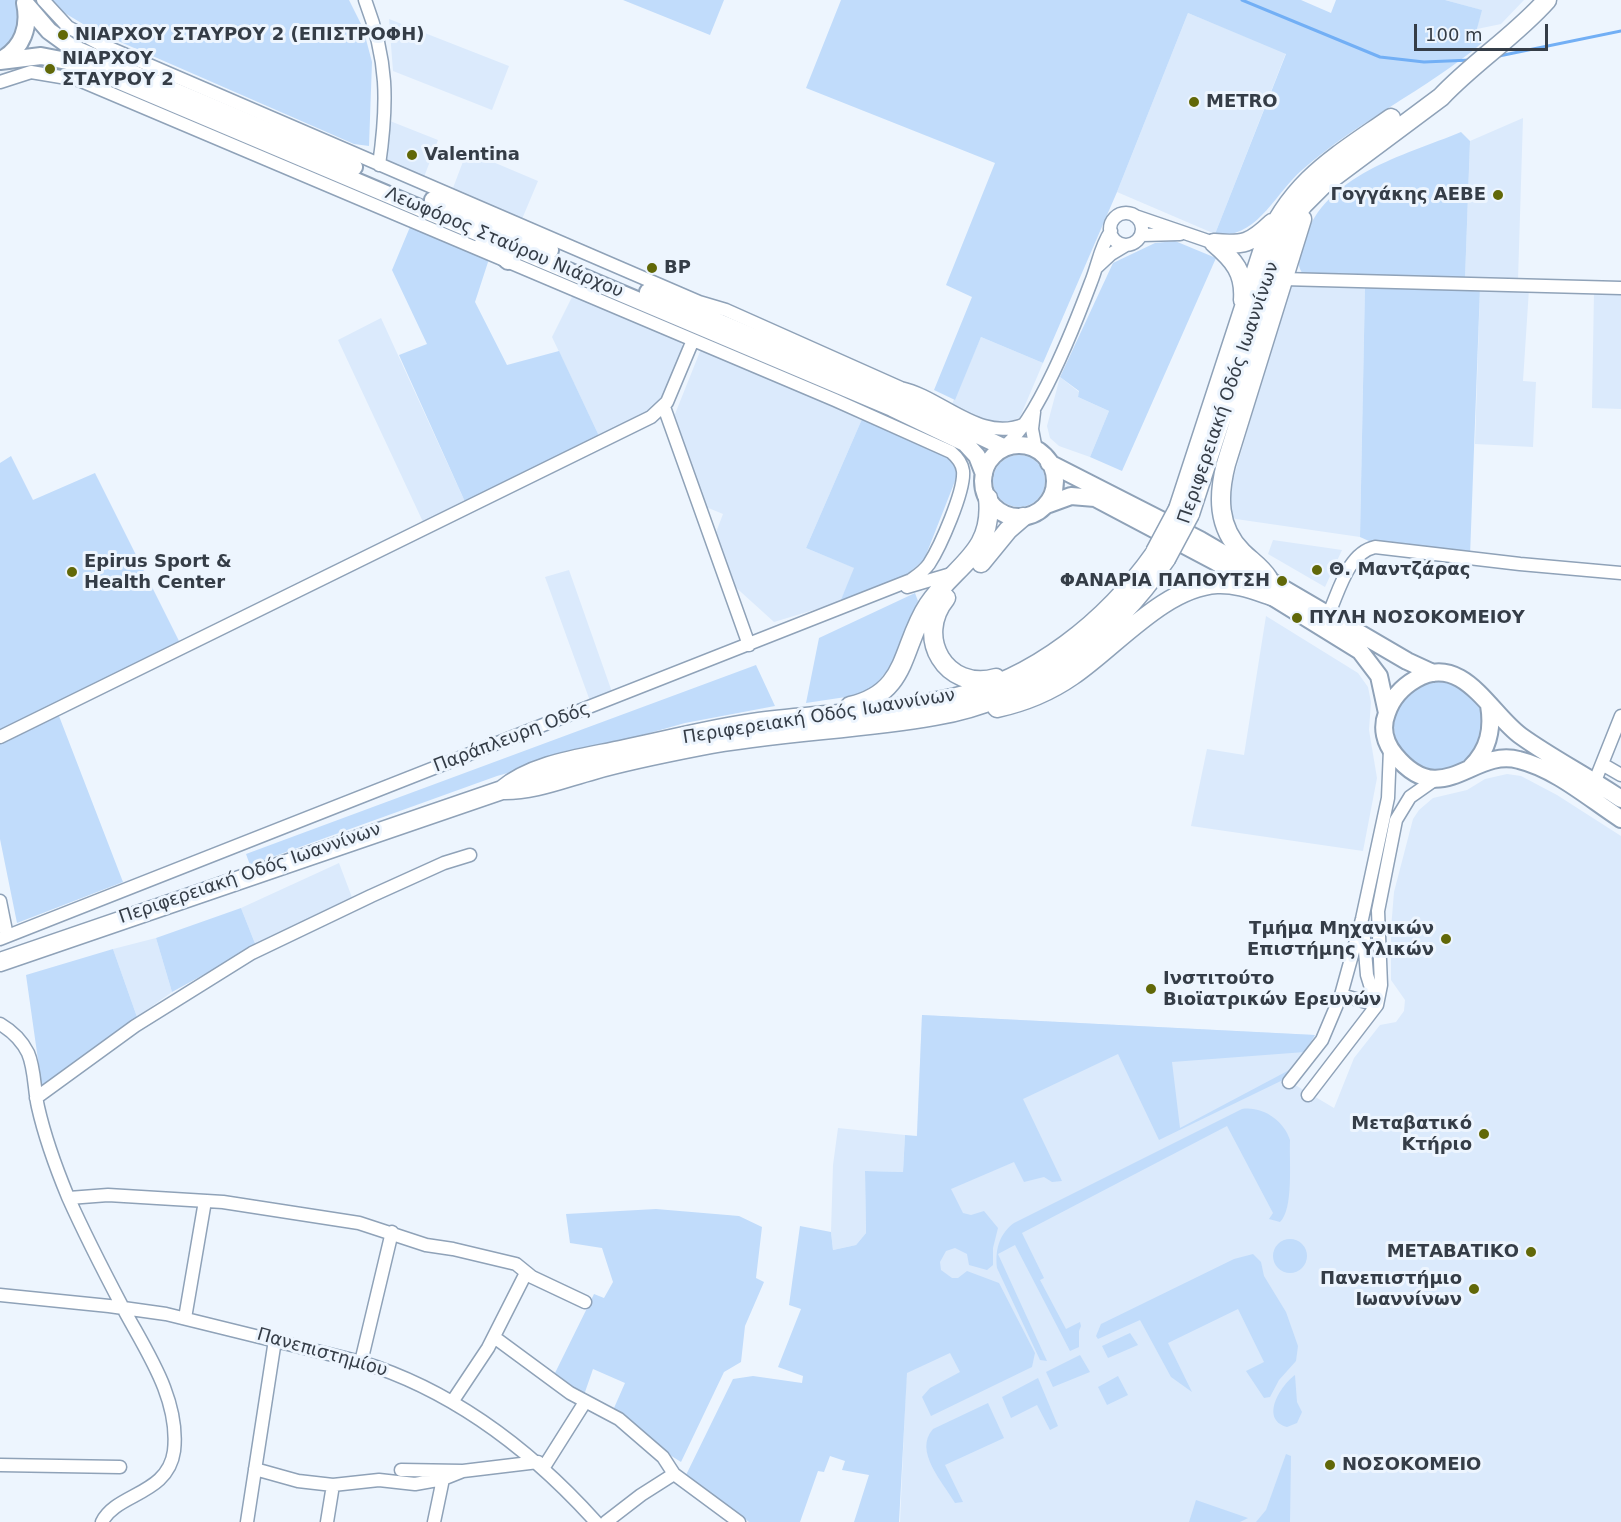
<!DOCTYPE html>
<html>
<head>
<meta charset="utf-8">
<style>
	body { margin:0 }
	#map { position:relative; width:1621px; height:1522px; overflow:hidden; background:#edf5fe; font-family:"DejaVu Sans",sans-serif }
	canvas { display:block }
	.scale { position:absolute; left:1414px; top:24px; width:134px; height:27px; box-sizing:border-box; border:3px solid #353d47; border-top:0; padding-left:8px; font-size:18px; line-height:21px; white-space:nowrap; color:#353d47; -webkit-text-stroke:4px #edf5fe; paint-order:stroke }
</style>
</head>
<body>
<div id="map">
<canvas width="1621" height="1522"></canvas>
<div class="scale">100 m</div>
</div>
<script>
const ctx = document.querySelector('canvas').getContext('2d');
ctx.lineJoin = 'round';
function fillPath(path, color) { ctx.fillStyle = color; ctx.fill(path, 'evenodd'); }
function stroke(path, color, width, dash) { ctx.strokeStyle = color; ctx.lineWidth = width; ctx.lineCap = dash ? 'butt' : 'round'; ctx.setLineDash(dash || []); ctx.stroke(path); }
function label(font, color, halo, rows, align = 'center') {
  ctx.font = font + ' "DejaVu Sans",sans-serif'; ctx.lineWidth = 6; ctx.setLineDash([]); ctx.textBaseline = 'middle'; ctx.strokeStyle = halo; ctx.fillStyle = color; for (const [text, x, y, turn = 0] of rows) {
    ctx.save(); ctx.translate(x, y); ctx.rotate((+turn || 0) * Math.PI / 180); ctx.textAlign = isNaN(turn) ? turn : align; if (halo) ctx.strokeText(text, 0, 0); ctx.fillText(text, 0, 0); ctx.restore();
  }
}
fillPath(new Path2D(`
	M 1445,0 L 1524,0 L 1501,24 L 1477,29 L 1481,10 Z
	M 1188,13 L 1286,53 L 1215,234 L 1117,192 Z
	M 389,19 L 509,66 L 492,110 L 393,71 Z
	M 1523,118 L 1518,280 L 1465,279 L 1470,141 Z
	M 390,121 L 438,140 L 424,177 L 453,188 L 467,151 L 538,181 L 522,219 L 387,162 Z
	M 1290,285 L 1365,286 L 1360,537 L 1229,518 L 1232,483 Z
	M 1480,288 L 1529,289 L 1523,381 L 1536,382 L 1533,447 L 1475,444 Z
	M 1594,291 L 1621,292 L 1621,409 L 1592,408 Z
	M 573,295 L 680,341 L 683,347 L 662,399 L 651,412 L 600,438 L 552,337 Z
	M 381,318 L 466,504 L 424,524 L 338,340 Z
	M 981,337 L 1043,363 L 1020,417 L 1004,425 L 994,424 L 952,404 Z
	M 701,349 L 862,419 L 806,548 L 855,568 L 840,602 L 774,622 L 731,583 L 715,535 L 723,514 L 706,507 L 673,419 Z
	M 1060,377 L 1079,392 L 1078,397 L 1109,411 L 1090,457 L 1059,446 L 1050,438 L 1047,426 Z
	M 1273,540 L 1342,550 L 1325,587 L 1268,554 Z
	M 569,570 L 612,692 L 590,701 L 545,577 Z
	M 1266,616 L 1358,673 L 1368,687 L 1371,702 L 1369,730 L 1377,778 L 1363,851 L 1191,826 L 1207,749 L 1244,755 Z
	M 1507,774 L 1521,776 L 1557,795 L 1621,836 L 1621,1522 L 900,1522 L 922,1015 L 1315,1035 L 1285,1079 L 1334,1108 L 1354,1058 L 1380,1025 L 1396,1022 L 1404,1011 L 1405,1000 L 1391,980 L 1391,929 L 1394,892 L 1413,819 L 1419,810 L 1433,798 L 1467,790 L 1485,779 Z
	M 339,863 L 353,900 L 256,946 L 241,908 Z
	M 156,938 L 172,992 L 137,1017 L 113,949 Z
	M 838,1128 L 905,1135 L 903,1172 L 865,1171 L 866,1233 L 856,1245 L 833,1250 L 831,1232 L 833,1165 Z`), '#dbeafc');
fillPath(new Path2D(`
	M 0,0 L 17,0 C 28,22 14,39 0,55 Z
	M 52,0 L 349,0 L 363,28 L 372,62 L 369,146 L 354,144 L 93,30 L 63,12 Z
	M 623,0 L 724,0 L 710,35 Z
	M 841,0 L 1301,0 L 1331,13 L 1336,0 L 1445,0 L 1482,10 L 1477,29 L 1482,43 C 1426,90 1358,121 1302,170 C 1275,193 1256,241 1215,234 L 1286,54 L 1188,13 L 1117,192 L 1043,363 L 981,337 L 955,400 L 934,390 L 972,297 L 946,285 L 995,163 L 806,88 Z
	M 1461,132 L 1470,141 L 1465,279 L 1303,274 C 1295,263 1300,253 1304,240 C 1326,174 1403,156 1461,132 Z
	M 410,227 L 489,259 L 475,302 L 507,365 L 559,351 L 600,438 L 466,504 L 399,355 L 427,344 L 392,270 Z
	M 1175,241 L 1216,258 L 1122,471 L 1090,457 L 1109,411 L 1078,397 L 1079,391 L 1060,377 L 1113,263 L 1155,243 Z
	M 1365,286 L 1480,288 L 1470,556 L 1369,541 L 1360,537 Z
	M 862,419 L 948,457 L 954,464 L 957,476 L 924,560 L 899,581 L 840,602 L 854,568 L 806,548 Z
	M993 481a26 26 0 1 1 52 0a26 26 0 1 1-52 0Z
	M 11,456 L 33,500 L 95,473 L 180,643 L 0,731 L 0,463 Z
	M 915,593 L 918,601 L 890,667 L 877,683 L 859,695 L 806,703 L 819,638 Z
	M 756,665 L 775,706 L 685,723 L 497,776 L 250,865 L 246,854 Z
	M1394 726a45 45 0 1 1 90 0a45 45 0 1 1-90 0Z
	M 59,716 L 123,882 L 17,923 L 0,839 L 0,744 Z
	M 241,908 L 256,946 L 172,992 L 156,938 Z
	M 113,949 L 137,1017 L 42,1088 L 26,975 Z
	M 922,1015 L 1315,1035 L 1305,1052 L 1172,1062 L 1180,1128 L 1295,1067 L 1285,1079 L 1159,1140 L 1118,1054 L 1023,1099 L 1062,1181 L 1052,1182 L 1044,1177 L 1024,1182 L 1014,1162 L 951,1189 L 963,1213 L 971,1215 L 984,1211 L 998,1228 L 993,1248 L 993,1265 L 987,1270 L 969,1265 L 967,1254 L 955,1248 L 946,1251 L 940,1262 L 941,1270 L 952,1278 L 958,1278 L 967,1271 L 999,1283 L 1035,1353 L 1032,1367 L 931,1416 L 922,1397 L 930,1388 L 960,1372 L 950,1353 L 907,1373 L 899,1522 L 854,1522 L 869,1475 L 842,1470 L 845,1461 L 830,1456 L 824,1472 L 818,1471 L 800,1522 L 749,1522 L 686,1475 L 733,1379 L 753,1376 L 802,1383 L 803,1376 L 778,1367 L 801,1309 L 789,1305 L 800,1226 L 831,1232 L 833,1250 L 856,1245 L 866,1233 L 865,1171 L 903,1172 L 905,1135 L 917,1136 Z
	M 1242,1109 C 1263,1106 1284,1121 1290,1140 C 1289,1160 1294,1209 1280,1222 L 1269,1219 L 1273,1213 L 1227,1126 L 1022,1233 L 1044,1278 L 1040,1280 L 1066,1329 L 1080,1322 L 1081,1326 L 1079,1331 L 1079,1347 L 1070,1351 L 1015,1245 L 998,1254 L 1047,1361 L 1040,1360 L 997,1268 C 995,1250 999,1234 1014,1223 Z
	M 656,1209 L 739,1216 L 762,1227 L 756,1278 L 764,1282 L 745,1326 L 741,1362 L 724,1372 L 681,1462 L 657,1447 L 614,1408 L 625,1383 L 593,1369 L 584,1395 L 555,1373 L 594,1294 L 604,1298 L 613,1282 L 602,1248 L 570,1243 L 566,1214 Z
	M1273 1256a17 17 0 1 1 34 0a17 17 0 1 1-34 0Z
	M 1253,1254 L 1261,1262 L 1264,1276 L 1286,1312 L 1298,1346 L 1296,1361 L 1279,1380 L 1270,1397 L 1264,1398 L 1246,1371 L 1264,1362 L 1238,1309 L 1168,1343 L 1192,1392 L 1171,1377 L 1140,1320 L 1098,1339 L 1096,1336 L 1101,1324 L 1234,1259 Z
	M 1130,1333 L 1138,1345 L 1108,1358 L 1102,1346 Z
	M 1080,1355 L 1090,1372 L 1053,1387 L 1046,1372 Z
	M 1295,1375 L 1297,1402 L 1302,1412 L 1297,1423 L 1287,1427 C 1259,1419 1281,1385 1295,1375 Z
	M 1118,1376 L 1128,1395 L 1107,1405 L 1098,1387 Z
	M 1038,1378 L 1058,1426 L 1050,1430 L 1037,1405 L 1011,1418 L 1002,1397 Z
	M 988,1403 L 1004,1438 L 945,1465 L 963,1502 L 955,1503 C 943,1482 913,1451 933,1429 Z
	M 1286,1454 L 1291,1456 L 1290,1522 L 1256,1522 L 1266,1510 Z
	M 1196,1500 L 1248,1518 L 1240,1522 L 1189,1522 Z`), '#c1dcfb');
stroke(new Path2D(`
	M 1242,0 L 1380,57 L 1424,62 L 1471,60
	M 1499,56 L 1621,31`), '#72aff5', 3);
const minor = new Path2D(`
	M 43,0 L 68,27 L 98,43 L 699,302 L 726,310 L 901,388 C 942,397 981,444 1025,424
	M 365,0 C 388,60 388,102 379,165
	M 0,82 L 31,72 L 79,80 L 835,400 L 951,452 C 957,457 962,463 963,471 C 965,491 940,547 929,564 C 924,571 918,575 911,580 L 0,939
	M1110 229a16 16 0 1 1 32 0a16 16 0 1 1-32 0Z
	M 1135,216 L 1214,243
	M 1141,235 L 1180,234
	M 1097,267 L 1111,254 L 1126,245
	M 1283,279 L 1621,288
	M 664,407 L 749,645
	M 1034,412 L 1032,429 L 1036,450
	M 1003,447 C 1036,425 1076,322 1091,282 C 1098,265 1100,247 1111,231
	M 907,587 L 951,574
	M 1329,613 C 1339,591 1348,553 1375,547 L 1520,564 L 1621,573
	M 0,737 L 651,417 L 667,402 L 693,340
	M 1602,764 L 1621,775
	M 1595,781 L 1621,716
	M 0,901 L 7,936
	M 1363,927 L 1367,975 L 1376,1004
	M 1341,995 L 1377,1005
	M 0,1024 C 12,1031 22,1041 28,1053 C 35,1069 34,1090 38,1107 C 45,1138 56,1168 68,1197 C 85,1235 104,1272 123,1308 C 146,1351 180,1399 174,1451 C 168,1495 116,1493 102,1522
	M 1289,1082 L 1322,1040 L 1341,995 L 1362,919 L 1388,798 L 1390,749
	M 1308,1095 L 1377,1005 L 1381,985 L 1378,911 L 1396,820 L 1410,797 L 1437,778
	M 36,1098 L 135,1026 L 252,953 L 371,896 L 444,863 L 470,855
	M 69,1198 L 108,1195 L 223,1202 L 359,1223 L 426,1245 L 453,1249 L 516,1264 L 532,1277 L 585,1302
	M 0,1295 L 109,1306 L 166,1314 L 361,1362 C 455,1391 531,1450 596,1522
	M 185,1318 L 205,1201
	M 494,1337 L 570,1393 L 619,1419 L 663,1457 L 674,1474 L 739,1522
	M 361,1362 L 392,1232
	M 452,1402 L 488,1348 L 526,1273
	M 0,1465 L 120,1467
	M 544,1467 L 585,1402
	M 255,1469 L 298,1481 L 333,1485 L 379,1480 L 415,1484 L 443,1479 L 463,1471
	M 401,1470 L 463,1471 L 538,1462
	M 247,1522 L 275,1340
	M 327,1522 L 333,1485
	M 434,1522 L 443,1479
	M 606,1522 L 641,1495 L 674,1474`);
const major = new Path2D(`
	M 25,3 L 49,31 L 71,47 L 354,167
	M 1,60 C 23,48 30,26 25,3
	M 0,61 L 41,56 L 77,63 L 892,408 L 965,443 L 977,456 L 984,474
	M 433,200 L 550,250
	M 483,243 L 497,250 L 508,261
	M 648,292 L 910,403 L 1003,447
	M983 481a36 36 0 1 1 72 0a36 36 0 1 1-72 0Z
	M 1049,463 L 1200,540 L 1407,661 L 1433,673
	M 1049,504 L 1071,496 L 1095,498 L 1216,562 L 1360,651 L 1379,676 L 1387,713
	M 1471,767 C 1489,749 1493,729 1489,705
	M 1621,799 C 1589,777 1553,759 1521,736 C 1490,714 1463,652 1416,679 C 1402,687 1392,698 1387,713 C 1381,728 1385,743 1395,755 C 1442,812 1473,747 1519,760 C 1556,769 1590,799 1621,819`);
const highway = new Path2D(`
	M 1214,243 C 1234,260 1245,273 1243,300
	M 1214,243 C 1244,246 1251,243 1272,223
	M 1178,509 L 1263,249 C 1291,181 1334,158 1391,118
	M 1190,514 L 1255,315 L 1288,225 L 1303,205 L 1323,185 L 1441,97 C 1474,62 1515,36 1547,0
	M 981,563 L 1008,530 L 1023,517
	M 1268,578 C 1261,567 1251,561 1242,552 C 1217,527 1218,495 1226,464 L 1302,219
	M 946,598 C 914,637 946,692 996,678
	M 850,706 C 909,693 901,646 928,605 C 954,565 994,554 988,498
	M 997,708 C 1024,702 1049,692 1072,676 C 1115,647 1164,587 1217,584 C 1237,583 1256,591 1275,597
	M 502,790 C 533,791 564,778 594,770 C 629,760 665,753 701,746 C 778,731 857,730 935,716 C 1030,700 1113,638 1166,559
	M 0,962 L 502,790 C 534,763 585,758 625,749 C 669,740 714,728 759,722 C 823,714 889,712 952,698 C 1034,680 1107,621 1155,553`);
stroke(minor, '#8fa2b8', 15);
stroke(major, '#8fa2b8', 20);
stroke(highway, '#8fa2b8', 21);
stroke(minor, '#fff', 12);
stroke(major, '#fff', 16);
stroke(highway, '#fff', 18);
const highwayBridge = new Path2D(`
	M 1155,552 L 1178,509
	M 1166,559 L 1190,514`);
stroke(highwayBridge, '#8fa2b8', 21, []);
stroke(highwayBridge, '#fff', 18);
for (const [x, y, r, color] of [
	[63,35,6,"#616808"],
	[50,69,6,"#616808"],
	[1194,102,6,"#616808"],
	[412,155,6,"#616808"],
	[1498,195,6,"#616808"],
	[652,268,6,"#616808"],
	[1317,570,6,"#616808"],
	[72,572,6,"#616808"],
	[1282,581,6,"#616808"],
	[1297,618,6,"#616808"],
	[1446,939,6,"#616808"],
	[1151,989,6,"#616808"],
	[1484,1134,6,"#616808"],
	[1531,1252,6,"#616808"],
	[1474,1289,6,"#616808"],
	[1330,1465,6,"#616808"]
]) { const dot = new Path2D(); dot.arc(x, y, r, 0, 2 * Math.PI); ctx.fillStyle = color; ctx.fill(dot); stroke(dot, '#edf5fe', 2); }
label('bold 18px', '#353d47', '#edf5fe', [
	["ΝΙΑΡΧΟΥ ΣΤΑΥΡΟΥ 2 (ΕΠΙΣΤΡΟΦΗ)",75,35],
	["ΝΙΑΡΧΟΥ",62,59],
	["ΣΤΑΥΡΟΥ 2",62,80],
	["METRO",1206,102],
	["Valentina",424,155],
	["Γογγάκης ΑΕΒΕ",1486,195,"right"],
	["BP",664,268],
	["Epirus Sport &",84,562],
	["Health Center",84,583],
	["Θ. Μαντζάρας",1329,570],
	["ΦΑΝΑΡΙΑ ΠΑΠΟΥΤΣΗ",1270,581,"right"],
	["ΠΥΛΗ ΝΟΣΟΚΟΜΕΙΟΥ",1309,618],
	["Τμήμα Μηχανικών",1434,929,"right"],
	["Επιστήμης Υλικών",1434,950,"right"],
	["Ινστιτούτο",1163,979],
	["Βιοϊατρικών Ερευνών",1163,1000],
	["Μεταβατικό",1472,1124,"right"],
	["Κτήριο",1472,1145,"right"],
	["ΜΕΤΑΒΑΤΙΚΟ",1519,1252,"right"],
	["Πανεπιστήμιο",1462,1279,"right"],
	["Ιωαννίνων",1462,1300,"right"],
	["ΝΟΣΟΚΟΜΕΙΟ",1342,1465]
], 'left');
label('18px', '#353d47', '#edf5fe', [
	["Λεωφόρος Σταύρου Νιάρχου",504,243,23],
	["Περιφερειακή Οδός Ιωαννίνων",1229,393,-71],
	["Περιφερειακή Οδός Ιωαννίνων",819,717,-9],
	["Παράπλευρη Οδός",512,738,-21],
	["Περιφερειακή Οδός Ιωαννίνων",250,874,-19],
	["Πανεπιστημίου",322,1353,16]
]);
</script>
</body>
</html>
